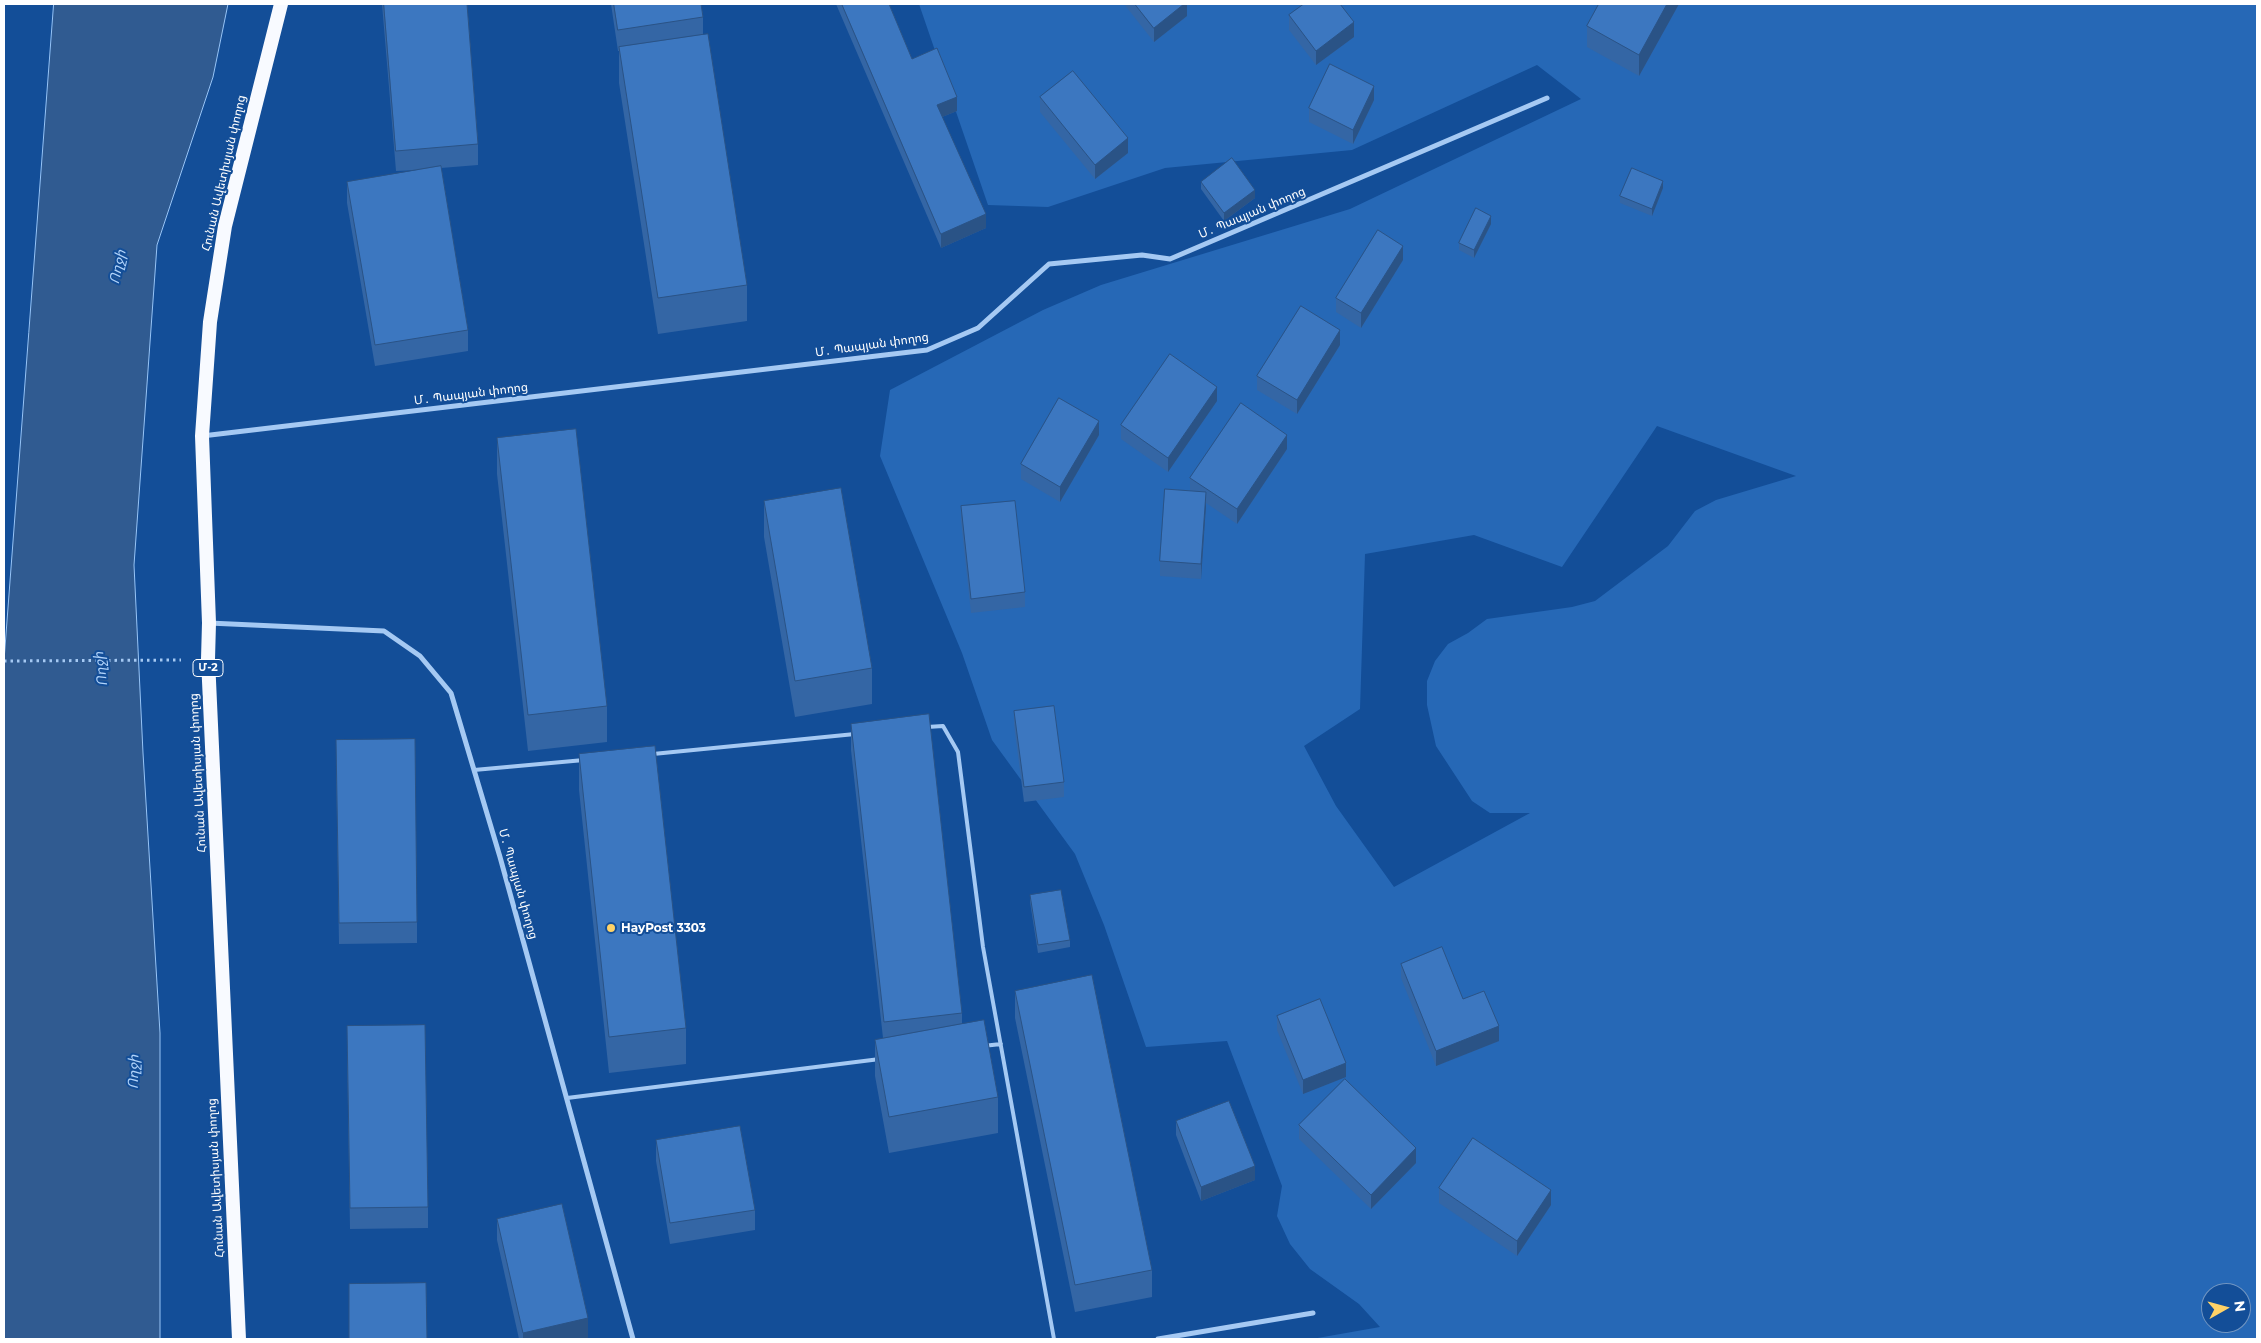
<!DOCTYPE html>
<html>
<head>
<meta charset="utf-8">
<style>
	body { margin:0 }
	#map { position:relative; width:2261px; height:1343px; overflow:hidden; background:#134e98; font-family:Montserrat,sans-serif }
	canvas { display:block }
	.frame { position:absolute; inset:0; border:5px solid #fff; pointer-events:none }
	.north { position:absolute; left:2201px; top:1283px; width:50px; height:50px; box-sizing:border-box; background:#134e98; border:1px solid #7195c1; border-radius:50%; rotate:83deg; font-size:14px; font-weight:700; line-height:20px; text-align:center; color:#fff }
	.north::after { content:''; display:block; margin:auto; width:18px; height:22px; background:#ffd267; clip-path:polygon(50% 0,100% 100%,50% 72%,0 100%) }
</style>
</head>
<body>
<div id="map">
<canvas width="2261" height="1343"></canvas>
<div class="frame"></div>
<div class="north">N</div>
</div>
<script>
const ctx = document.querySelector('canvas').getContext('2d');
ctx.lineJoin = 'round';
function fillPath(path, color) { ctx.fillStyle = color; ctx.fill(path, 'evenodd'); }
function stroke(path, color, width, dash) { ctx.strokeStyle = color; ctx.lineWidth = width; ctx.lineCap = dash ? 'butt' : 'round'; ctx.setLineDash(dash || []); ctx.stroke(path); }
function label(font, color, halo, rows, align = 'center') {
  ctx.font = font + ' Montserrat,"Noto Sans Armenian",sans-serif'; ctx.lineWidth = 4; ctx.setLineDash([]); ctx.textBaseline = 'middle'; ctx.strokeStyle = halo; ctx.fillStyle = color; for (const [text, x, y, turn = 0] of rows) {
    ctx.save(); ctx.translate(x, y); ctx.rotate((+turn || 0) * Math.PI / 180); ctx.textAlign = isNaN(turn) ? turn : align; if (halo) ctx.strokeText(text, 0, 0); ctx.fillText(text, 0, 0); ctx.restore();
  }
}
fillPath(new Path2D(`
	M 919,4 L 2257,4 L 2257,1339 L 1312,1339 L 1380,1327 L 1359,1304 L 1310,1269 L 1290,1244 L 1277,1216 L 1282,1186 L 1227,1041 L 1146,1047 L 1104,925 L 1075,854 L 992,740 L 962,653 L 880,456 L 890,390 L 1043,310 L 1101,285 L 1350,209 L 1581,99 L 1537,65 L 1352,150 L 1165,168 L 1048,207 L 988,205 ZM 1657,426 L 1796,476 L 1716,500 L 1695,511 L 1668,546 L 1595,601 L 1572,607 L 1487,619 L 1468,633 L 1448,644 L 1435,661 L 1427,681 L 1427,705 L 1436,746 L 1472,801 L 1490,813 L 1530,813 L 1394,887 L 1336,806 L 1304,746 L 1360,709 L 1365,554 L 1474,535 L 1562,567 ZM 2211,1293 L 2241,1293 L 2241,1323 L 2211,1323 Z`), '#2668b6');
const water = new Path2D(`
	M 54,4 L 228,4 L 213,77 L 157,245 L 134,565 L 143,753 L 160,1033 L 160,1339 L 4,1339 L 4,661 Z`);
fillPath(water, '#305b91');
stroke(water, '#97c4f6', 1);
stroke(new Path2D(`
	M 4,661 L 181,660`), '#a5c9f3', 3, [2.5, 4]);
stroke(new Path2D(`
	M 927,727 L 943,726 L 958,752 L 983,947 L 1054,1339
	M 653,754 L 855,734
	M 474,770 L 584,760
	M 983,1046 L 1001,1044
	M 567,1098 L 880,1059`), '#a5c9f3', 4);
stroke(new Path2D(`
	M 202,436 L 927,350 L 978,328 L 1049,264 L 1142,255 L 1170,259 L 1547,98
	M 209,623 L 384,631 L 420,656 L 451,693 L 500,857 L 633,1339
	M 1158,1339 L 1313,1313`), '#a5c9f3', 5);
stroke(new Path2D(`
	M 239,1339 L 208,659 L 209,623 L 202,436 L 210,322 L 225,226 L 281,4`), '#f8faff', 14);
fillPath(new Path2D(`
	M 382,4 L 467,4 L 478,144 L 478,165 L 441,168 L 468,330 L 468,351 L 375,366 L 347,203 L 347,182 L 420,170 L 396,171 Z
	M 611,4 L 701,4 L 703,17 L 703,35 L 747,285 L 747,321 L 658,334 L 619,83 L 619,51 L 618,51 Z
	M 836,4 L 889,4 L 912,59 L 957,111 L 942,117 L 986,228 L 941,248 Z
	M 1124,4 L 1187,4 L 1187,16 L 1154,42 Z
	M 1599,4 L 1679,4 L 1639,76 L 1587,47 L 1587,26 Z
	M 1289,15 L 1354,37 L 1316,65 L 1289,30 Z
	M 1040,97 L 1128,153 L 1095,179 L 1040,112 Z
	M 1374,100 L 1353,144 L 1309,122 L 1309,108 Z
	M 1201,182 L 1255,198 L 1224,221 L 1201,189 Z
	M 1663,188 L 1652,216 L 1620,203 L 1620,196 Z
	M 1491,224 L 1474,258 L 1459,250 L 1459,243 Z
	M 1403,260 L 1361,328 L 1336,312 L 1336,298 Z
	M 1340,345 L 1297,414 L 1257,390 L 1257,376 Z
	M 1217,401 L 1168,472 L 1121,439 L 1121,425 Z
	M 1099,435 L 1060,502 L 1021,479 L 1021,464 Z
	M 497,438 L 607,706 L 607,742 L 528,751 L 497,474 Z
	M 1287,449 L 1237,524 L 1206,503 L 1201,579 L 1160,576 L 1160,561 L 1190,491 L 1190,478 Z
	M 764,501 L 872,668 L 872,704 L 795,717 L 764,537 Z
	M 961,506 L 1025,592 L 1025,607 L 971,613 L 961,521 Z
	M 1014,711 L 1064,782 L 1064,797 L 1024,802 L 1014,725 Z
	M 851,724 L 962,1013 L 962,1024 L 998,1097 L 998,1133 L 889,1153 L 875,1076 L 875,1040 L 883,1038 L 851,750 Z
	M 579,754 L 686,1028 L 686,1064 L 609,1073 L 579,790 Z
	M 336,761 L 417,922 L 417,943 L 339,944 Z
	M 1030,895 L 1070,940 L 1070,947 L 1038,953 L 1030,902 Z
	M 1401,964 L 1499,1041 L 1436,1066 L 1401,978 Z
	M 1015,991 L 1152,1270 L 1152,1297 L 1075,1312 L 1015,1018 Z
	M 1277,1016 L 1346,1077 L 1303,1094 L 1277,1030 Z
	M 347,1047 L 428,1207 L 428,1228 L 350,1229 Z
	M 1176,1121 L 1255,1180 L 1201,1201 L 1176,1135 Z
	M 1299,1125 L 1416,1163 L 1371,1209 L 1299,1139 Z
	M 656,1140 L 755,1210 L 755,1230 L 670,1244 L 656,1161 Z
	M 1439,1188 L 1551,1205 L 1517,1256 L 1439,1203 Z
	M 497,1219 L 588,1339 L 519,1339 L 497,1240 Z`), '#3466a5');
fillPath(new Path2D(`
	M 1184,4 L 1187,4 L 1187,16 L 1154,42 L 1154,28 Z
	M 1667,4 L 1679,4 L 1639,76 L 1639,55 Z
	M 1354,22 L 1354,37 L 1316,65 L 1316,51 Z
	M 1374,86 L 1374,100 L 1353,144 L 1353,130 Z
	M 957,97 L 957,111 L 937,119 L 937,105 Z
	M 1128,138 L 1128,153 L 1095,179 L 1095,165 Z
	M 1663,181 L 1663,188 L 1652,216 L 1652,209 Z
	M 1255,190 L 1255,198 L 1224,221 L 1224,213 Z
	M 986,214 L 986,228 L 941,248 L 941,234 Z
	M 1491,216 L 1491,224 L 1474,258 L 1474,250 Z
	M 1403,246 L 1403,260 L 1361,328 L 1361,313 Z
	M 1340,330 L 1340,345 L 1297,414 L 1297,400 Z
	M 1217,387 L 1217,401 L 1168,472 L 1168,458 Z
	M 1099,421 L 1099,435 L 1060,502 L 1060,487 Z
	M 1287,435 L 1287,449 L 1237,524 L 1237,509 Z
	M 1206,492 L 1206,506 L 1201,579 L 1201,564 Z
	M 1499,1026 L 1499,1041 L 1436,1066 L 1436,1051 Z
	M 1346,1063 L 1346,1077 L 1303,1094 L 1303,1080 Z
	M 1416,1148 L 1416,1163 L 1371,1209 L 1371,1195 Z
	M 1255,1166 L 1255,1180 L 1201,1201 L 1201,1187 Z
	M 1551,1190 L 1551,1205 L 1517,1256 L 1517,1241 Z
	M 588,1318 L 588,1339 L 523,1339 L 523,1333 Z`), '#2a5386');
const building = new Path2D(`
	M 384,4 L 467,4 L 478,144 L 396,151 Z
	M 614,4 L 701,4 L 703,17 L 618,30 Z
	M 842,4 L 889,4 L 912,59 L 937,48 L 957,97 L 937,105 L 986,214 L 941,234 Z
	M 1135,4 L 1184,4 L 1154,28 Z
	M 1304,4 L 1340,4 L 1354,22 L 1316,51 L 1289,15 Z
	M 1599,4 L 1667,4 L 1639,55 L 1587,26 Z
	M 708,34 L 747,285 L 658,298 L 619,47 Z
	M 1330,64 L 1374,86 L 1353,130 L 1309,108 Z
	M 1073,71 L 1128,138 L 1095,165 L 1040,97 Z
	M 1232,158 L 1255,190 L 1224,213 L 1201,182 Z
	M 441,166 L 468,330 L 375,345 L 347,182 Z
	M 1632,168 L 1663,181 L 1652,209 L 1620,196 Z
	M 1476,208 L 1491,216 L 1474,250 L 1459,243 Z
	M 1378,230 L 1403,246 L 1361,313 L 1336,298 Z
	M 1301,306 L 1340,330 L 1297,400 L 1257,376 Z
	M 1170,354 L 1217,387 L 1168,458 L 1121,425 Z
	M 1059,398 L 1099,421 L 1060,487 L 1021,464 Z
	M 1241,403 L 1287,435 L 1237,509 L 1190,478 Z
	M 576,429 L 607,706 L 528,715 L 497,438 Z
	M 841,488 L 872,668 L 795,681 L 764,501 Z
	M 1165,489 L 1206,492 L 1201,564 L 1160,561 Z
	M 1015,501 L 1025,592 L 971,599 L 961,506 Z
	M 1054,706 L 1064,782 L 1024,787 L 1014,711 Z
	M 929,714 L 962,1013 L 884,1022 L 851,724 Z
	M 415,739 L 417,922 L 339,923 L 336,740 Z
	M 655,746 L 686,1028 L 609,1037 L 579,754 Z
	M 1061,890 L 1070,940 L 1038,945 L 1030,895 Z
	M 1442,947 L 1463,999 L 1484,991 L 1499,1026 L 1436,1051 L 1401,964 Z
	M 1092,975 L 1152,1270 L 1075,1285 L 1015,991 Z
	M 1320,999 L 1346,1063 L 1303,1080 L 1277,1016 Z
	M 984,1020 L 998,1097 L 889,1117 L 875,1040 Z
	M 425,1025 L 428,1207 L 350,1208 L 347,1026 Z
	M 1345,1079 L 1416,1148 L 1371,1195 L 1299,1125 Z
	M 1229,1101 L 1255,1166 L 1201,1187 L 1176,1121 Z
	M 740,1126 L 755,1210 L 670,1223 L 656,1140 Z
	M 1473,1138 L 1551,1190 L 1517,1241 L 1439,1188 Z
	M 562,1204 L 588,1318 L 523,1333 L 497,1219 Z
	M 426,1283 L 427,1339 L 349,1339 L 349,1284 Z`);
fillPath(building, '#3c77c0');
stroke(building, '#2a5386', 1);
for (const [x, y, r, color] of [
	[611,928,5,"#ffd267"]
]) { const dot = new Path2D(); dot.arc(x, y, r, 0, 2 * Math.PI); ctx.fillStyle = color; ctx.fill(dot); stroke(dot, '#134e98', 2); }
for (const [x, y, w] of [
	[208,668,30]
]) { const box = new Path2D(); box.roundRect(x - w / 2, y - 8.5, w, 17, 4); ctx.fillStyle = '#134e98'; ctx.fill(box); stroke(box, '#fff', 1); }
label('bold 11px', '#fff', null, [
	["Մ-2",208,668]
]);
label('12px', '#fff', '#134e98', [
	["Հունան Ավետիսյան փողոց",224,173,-77],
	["Մ․ Պապյան փողոց",1252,213,-23],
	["Մ․ Պապյան փողոց",872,345,-8],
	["Մ․ Պապյան փողոց",471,394,-7],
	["Հունան Ավետիսյան փողոց",198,773,-93],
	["Մ․ Պապյան փողոց",518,884,74],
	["Հունան Ավետիսյան փողոց",216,1178,-93]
]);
label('bold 12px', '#fff', '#134e98', [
	["HayPost 3303",621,928]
], 'left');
label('italic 14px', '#b1d3fa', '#134e98', [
	["Ողջի",118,267,-78],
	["Ողջի",101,669,-97],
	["Ողջի",134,1072,-89]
]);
</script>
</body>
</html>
